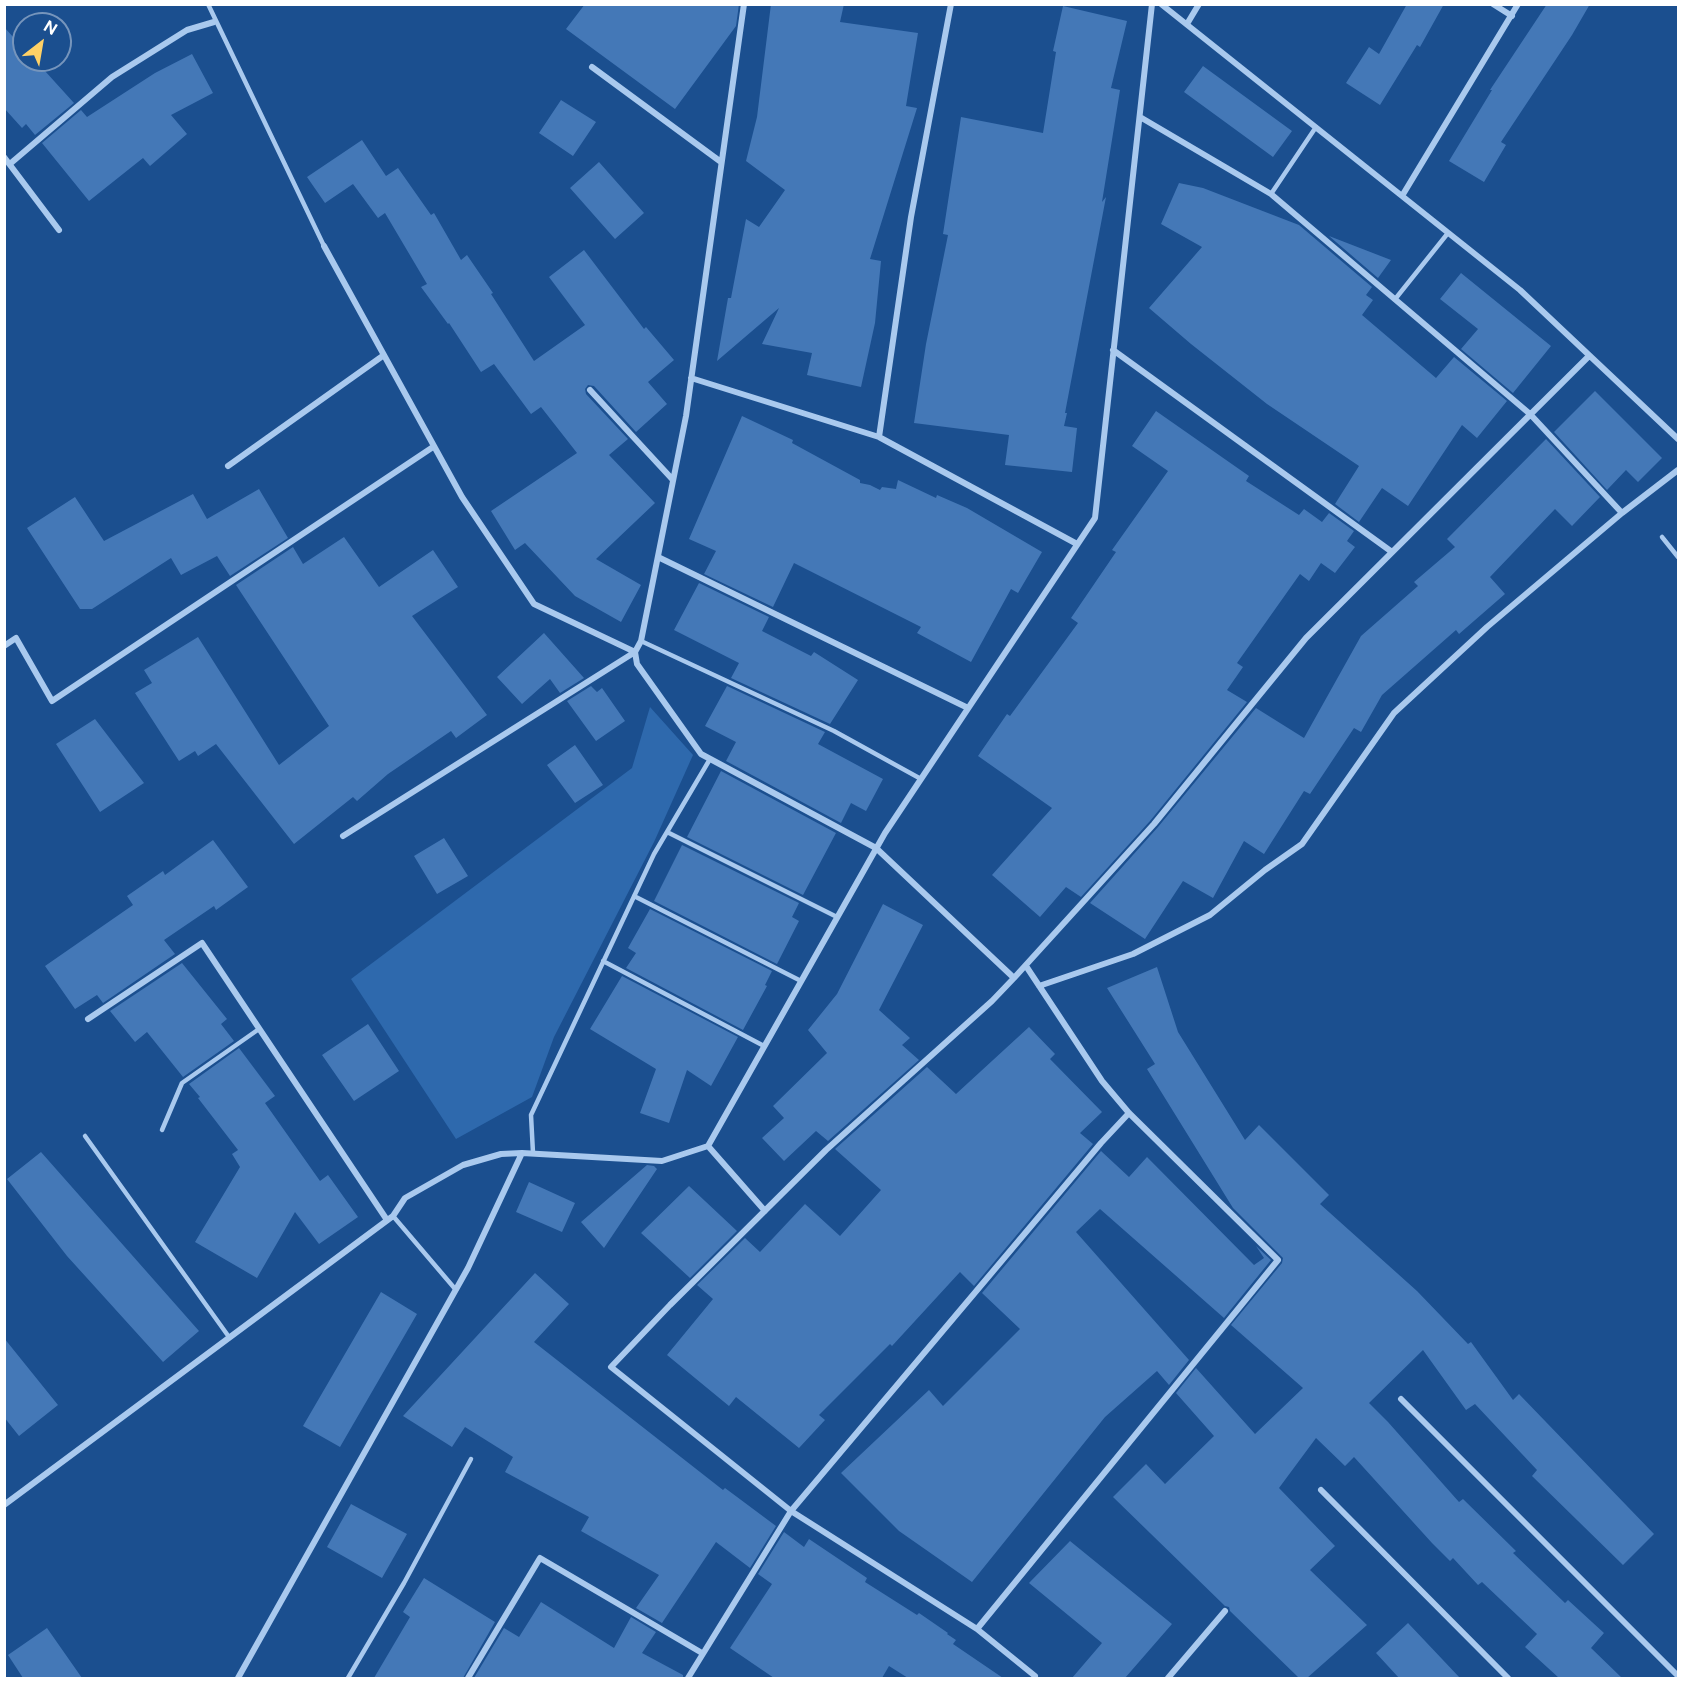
<!DOCTYPE html>
<html>
<head>
<meta charset="utf-8">
<style>
	body { margin:0 }
	#map { position:relative; width:1683px; height:1683px; overflow:hidden; background:#1b4f8f; font-family:"Public Sans",sans-serif }
	canvas { display:block }
	.frame { position:absolute; inset:0; border:6px solid #fff; pointer-events:none }
	.north { position:absolute; left:12px; top:12px; width:60px; height:60px; box-sizing:border-box; background:#1b4f8f; border:2px solid #7695bc; border-radius:50%; rotate:31deg; font-size:16px; font-weight:700; line-height:24px; text-align:center; color:#fff }
	.north::after { content:''; display:block; margin:auto; width:21px; height:27px; background:#ffd166; clip-path:polygon(50% 0,100% 100%,50% 72%,0 100%) }
</style>
</head>
<body>
<div id="map">
<canvas width="1683" height="1683"></canvas>
<div class="frame"></div>
<div class="north">N</div>
</div>
<script>
const ctx = document.querySelector('canvas').getContext('2d');
ctx.lineJoin = 'round';
function fillPath(path, color) { ctx.fillStyle = color; ctx.fill(path, 'evenodd'); }
function stroke(path, color, width, dash) { ctx.strokeStyle = color; ctx.lineWidth = width; ctx.lineCap = dash ? 'butt' : 'round'; ctx.setLineDash(dash || []); ctx.stroke(path); }
fillPath(new Path2D(`
	M 650,707 L 693,755 L 654,842 L 554,1037 L 532,1097 L 456,1139 L 351,979 L 632,768 Z`), '#2e69ad');
fillPath(new Path2D(`
	M 585,4 L 739,4 L 736,26 L 675,109 L 566,29 Z
	M 771,4 L 844,4 L 840,22 L 918,33 L 906,106 L 917,108 L 870,259 L 881,261 L 875,323 L 861,387 L 807,375 L 812,353 L 762,344 L 779,308 L 717,361 L 728,298 L 731,298 L 746,219 L 759,227 L 785,190 L 746,161 L 757,117 Z
	M 1407,4 L 1444,4 L 1420,47 L 1417,45 L 1380,105 L 1346,83 L 1369,47 L 1379,54 Z
	M 1547,4 L 1590,4 L 1572,35 L 1501,142 L 1506,145 L 1484,182 L 1449,161 L 1492,90 L 1490,90 Z
	M 1063,6 L 1127,21 L 1111,88 L 1120,90 L 1102,202 L 1106,197 L 1065,413 L 1067,413 L 1064,426 L 1077,428 L 1072,472 L 1005,465 L 1009,435 L 914,423 L 926,344 L 948,235 L 943,234 L 961,117 L 1043,133 L 1056,52 L 1053,51 Z
	M 4,27 L 24,49 L 24,60 L 35,60 L 74,103 L 35,135 L 26,124 L 22,128 L 4,108 Z
	M 192,54 L 213,93 L 171,115 L 187,134 L 150,166 L 143,158 L 89,201 L 42,143 L 81,110 L 87,117 L 155,73 Z
	M 1203,66 L 1292,131 L 1273,157 L 1184,92 Z
	M 561,100 L 596,122 L 573,156 L 539,133 Z
	M 362,140 L 386,176 L 398,168 L 431,215 L 434,213 L 461,260 L 467,255 L 493,293 L 491,294 L 534,361 L 585,325 L 549,277 L 584,250 L 644,329 L 646,327 L 674,360 L 648,382 L 667,404 L 636,432 L 594,386 L 588,385 L 585,389 L 586,394 L 628,439 L 609,455 L 655,503 L 596,559 L 641,585 L 621,622 L 575,596 L 525,543 L 515,550 L 491,511 L 577,453 L 541,407 L 531,414 L 494,364 L 481,372 L 449,323 L 448,324 L 421,287 L 427,284 L 385,213 L 378,218 L 353,184 L 325,203 L 307,177 Z
	M 599,162 L 644,213 L 615,239 L 570,188 Z
	M 1179,183 L 1203,188 L 1299,225 L 1372,287 L 1366,295 L 1373,300 L 1362,315 L 1436,378 L 1454,357 L 1507,401 L 1477,438 L 1462,425 L 1408,506 L 1382,488 L 1359,522 L 1335,504 L 1359,466 L 1267,404 L 1191,344 L 1149,308 L 1202,247 L 1161,224 Z
	M 1329,236 L 1391,260 L 1378,278 Z
	M 1461,273 L 1551,346 L 1513,393 L 1461,349 L 1478,329 L 1440,299 Z
	M 1595,391 L 1662,458 L 1638,482 L 1626,470 L 1607,490 L 1554,432 Z
	M 1156,411 L 1249,476 L 1246,481 L 1299,515 L 1304,509 L 1322,522 L 1329,513 L 1354,531 L 1347,541 L 1355,547 L 1335,573 L 1321,563 L 1309,581 L 1300,574 L 1237,663 L 1243,667 L 1227,690 L 1247,702 L 1150,821 L 1081,897 L 1066,887 L 1040,917 L 992,875 L 1052,808 L 978,756 L 1007,714 L 1010,716 L 1078,623 L 1071,618 L 1116,552 L 1112,550 L 1168,471 L 1132,446 Z
	M 742,416 L 793,440 L 792,443 L 860,480 L 860,483 L 870,485 L 880,490 L 882,487 L 896,489 L 898,480 L 936,498 L 937,495 L 967,508 L 1042,552 L 1018,593 L 1011,589 L 971,662 L 917,633 L 921,627 L 794,563 L 773,607 L 704,574 L 716,551 L 689,539 Z
	M 1546,439 L 1600,497 L 1572,526 L 1555,509 L 1490,577 L 1505,594 L 1459,634 L 1456,630 L 1382,695 L 1361,732 L 1354,728 L 1310,794 L 1304,791 L 1264,854 L 1244,841 L 1213,898 L 1183,881 L 1145,939 L 1090,903 L 1158,827 L 1256,708 L 1304,738 L 1361,636 L 1418,586 L 1414,582 L 1455,547 L 1447,539 Z
	M 259,489 L 288,538 L 230,576 L 217,556 L 181,575 L 171,558 L 92,609 L 80,609 L 27,528 L 75,497 L 104,541 L 193,494 L 207,519 Z
	M 344,537 L 379,587 L 433,550 L 458,587 L 412,616 L 487,715 L 456,738 L 451,731 L 388,774 L 357,801 L 353,797 L 294,844 L 216,744 L 198,756 L 195,751 L 179,761 L 135,693 L 152,683 L 144,670 L 198,637 L 279,765 L 329,726 L 236,585 L 293,547 L 303,564 Z
	M 699,583 L 769,617 L 762,631 L 811,656 L 814,652 L 858,680 L 830,724 L 731,678 L 739,663 L 674,630 Z
	M 544,633 L 584,678 L 560,693 L 550,679 L 522,704 L 497,677 Z
	M 591,686 L 597,692 L 602,688 L 625,721 L 596,741 L 567,701 Z
	M 727,686 L 825,732 L 818,744 L 883,779 L 866,811 L 851,803 L 841,823 L 726,761 L 736,742 L 705,726 Z
	M 95,719 L 144,783 L 100,812 L 56,744 Z
	M 575,745 L 603,785 L 575,803 L 547,765 Z
	M 721,771 L 836,833 L 803,895 L 687,837 Z
	M 444,838 L 468,876 L 437,894 L 414,856 Z
	M 213,840 L 248,887 L 216,910 L 214,906 L 164,940 L 175,954 L 103,1003 L 97,995 L 75,1009 L 45,966 L 133,905 L 127,896 L 163,871 L 165,875 Z
	M 682,845 L 799,903 L 792,917 L 799,921 L 777,964 L 654,901 Z
	M 883,904 L 923,925 L 879,1010 L 910,1038 L 902,1045 L 919,1060 L 828,1141 L 816,1131 L 784,1161 L 762,1138 L 784,1118 L 773,1106 L 827,1053 L 808,1030 L 837,994 Z
	M 650,909 L 772,971 L 765,985 L 767,986 L 743,1030 L 626,968 L 636,953 L 628,948 Z
	M 182,963 L 227,1019 L 221,1024 L 234,1041 L 183,1077 L 147,1032 L 135,1042 L 110,1011 Z
	M 1157,967 L 1178,1032 L 1245,1140 L 1259,1125 L 1329,1195 L 1320,1204 L 1417,1291 L 1468,1344 L 1471,1342 L 1513,1400 L 1519,1394 L 1654,1534 L 1623,1565 L 1532,1476 L 1537,1470 L 1475,1404 L 1466,1410 L 1423,1350 L 1369,1403 L 1388,1422 L 1459,1502 L 1463,1499 L 1516,1551 L 1513,1553 L 1565,1603 L 1568,1600 L 1604,1633 L 1591,1648 L 1622,1678 L 1559,1678 L 1525,1647 L 1537,1634 L 1482,1582 L 1478,1585 L 1453,1558 L 1450,1561 L 1432,1543 L 1354,1457 L 1345,1466 L 1316,1438 L 1279,1488 L 1335,1546 L 1310,1570 L 1367,1625 L 1307,1678 L 1299,1678 L 1230,1611 L 1229,1607 L 1225,1606 L 1113,1497 L 1146,1464 L 1165,1484 L 1214,1436 L 1176,1393 L 1196,1368 L 1255,1434 L 1303,1388 L 1231,1325 L 1282,1263 L 1283,1258 L 1233,1208 L 1147,1069 L 1155,1064 L 1107,988 Z
	M 622,976 L 738,1037 L 711,1086 L 687,1070 L 669,1123 L 640,1113 L 656,1069 L 590,1029 Z
	M 368,1024 L 399,1071 L 354,1101 L 322,1055 Z
	M 1029,1027 L 1055,1054 L 1050,1059 L 1102,1112 L 1080,1133 L 1093,1144 L 974,1286 L 960,1272 L 892,1346 L 890,1344 L 819,1415 L 825,1420 L 799,1448 L 736,1397 L 729,1406 L 667,1355 L 713,1299 L 697,1285 L 745,1238 L 760,1252 L 805,1204 L 840,1236 L 881,1190 L 835,1149 L 927,1067 L 956,1094 Z
	M 239,1048 L 275,1096 L 265,1103 L 320,1181 L 328,1175 L 358,1217 L 319,1244 L 295,1212 L 257,1278 L 195,1242 L 240,1167 L 232,1154 L 238,1150 L 198,1098 L 200,1097 L 189,1084 Z
	M 1101,1151 L 1129,1177 L 1147,1157 L 1254,1265 L 1264,1258 L 1256,1246 L 1271,1260 L 1224,1318 L 1100,1209 L 1076,1232 L 1189,1360 L 1169,1385 L 1157,1371 L 1105,1417 L 972,1582 L 899,1531 L 841,1473 L 929,1390 L 943,1406 L 1020,1329 L 982,1293 Z
	M 41,1152 L 199,1331 L 163,1362 L 67,1256 L 7,1179 Z
	M 647,1165 L 654,1166 L 657,1169 L 604,1248 L 581,1222 Z
	M 529,1182 L 575,1203 L 562,1232 L 516,1212 Z
	M 689,1186 L 737,1231 L 690,1278 L 641,1233 Z
	M 535,1273 L 569,1304 L 534,1342 L 723,1490 L 725,1488 L 776,1526 L 750,1568 L 716,1542 L 662,1623 L 636,1608 L 659,1575 L 581,1531 L 589,1517 L 505,1472 L 513,1457 L 465,1427 L 452,1447 L 403,1416 Z
	M 381,1292 L 417,1314 L 340,1447 L 303,1426 Z
	M 4,1338 L 58,1405 L 19,1436 L 4,1417 Z
	M 351,1504 L 407,1534 L 382,1578 L 327,1547 Z
	M 784,1532 L 804,1547 L 809,1539 L 867,1578 L 865,1582 L 917,1615 L 919,1613 L 948,1633 L 947,1634 L 956,1640 L 953,1644 L 1003,1678 L 908,1678 L 889,1666 L 882,1678 L 774,1678 L 730,1648 L 772,1584 L 758,1574 Z
	M 1070,1541 L 1172,1624 L 1125,1678 L 1072,1678 L 1102,1643 L 1029,1583 Z
	M 424,1578 L 495,1622 L 463,1678 L 374,1678 L 410,1617 L 403,1612 Z
	M 541,1602 L 614,1648 L 631,1617 L 656,1632 L 642,1653 L 683,1675 L 683,1678 L 474,1678 L 504,1628 L 519,1637 Z
	M 1408,1623 L 1460,1678 L 1399,1678 L 1376,1653 Z
	M 47,1628 L 82,1678 L 23,1678 L 8,1655 Z`), '#4478b7');
stroke(new Path2D(`
	M 208,4 L 324,246
	M 1271,194 L 1316,127
	M 1396,298 L 1448,233
	M 1662,537 L 1678,557
	M 641,641 L 834,731 L 921,779
	M 667,832 L 837,917
	M 634,896 L 801,981
	M 603,961 L 764,1046
	M 162,1130 L 182,1083 L 259,1029
	M 85,1136 L 229,1337
	M 533,1153 L 531,1115 L 654,854 L 710,759
	M 393,1216 L 456,1290
	M 348,1678 L 404,1583 L 471,1459`), '#a9c9ee', 4.5);
stroke(new Path2D(`
	M 744,4 L 686,416 L 641,641 L 635,652 L 637,664 L 701,754 L 876,848 L 1014,978
	M 1161,4 L 1520,290 L 1678,439
	M 1493,4 L 1512,16
	M 1187,24 L 1199,4
	M 592,67 L 721,162
	M 1140,117 L 1271,194 L 1530,414 L 1622,513
	M 4,157 L 59,230
	M 11,163 L 112,77 L 187,30 L 214,22
	M 1402,196 L 1518,4
	M 324,246 L 462,497 L 534,604 L 635,652 L 343,836
	M 1113,350 L 1392,552
	M 691,378 L 879,437 L 1077,544
	M 590,390 L 673,480
	M 879,437 L 911,217 L 951,4
	M 228,466 L 384,355
	M 658,557 L 968,708
	M 4,646 L 16,638 L 52,701 L 433,447
	M 1026,966 L 1102,1081 L 1129,1113 L 1278,1260 L 977,1629 L 791,1511 L 1101,1143 L 1129,1113
	M 1039,986 L 1133,954 L 1210,915 L 1265,870 L 1302,844 L 1394,713 L 1487,627 L 1622,513 L 1678,470
	M 88,1019 L 202,943 L 387,1220
	M 765,1211 L 708,1146 L 885,833 L 1095,518 L 1152,4
	M 1401,1399 L 1678,1676
	M 1321,1490 L 1508,1678
	M 4,1505 L 393,1216 L 405,1198 L 463,1165 L 501,1154 L 522,1153 L 662,1161 L 708,1146
	M 977,1629 L 1035,1676
	M 238,1678 L 468,1268 L 522,1153
	M 468,1678 L 540,1558 L 702,1653
	M 688,1678 L 791,1511 L 611,1367 L 670,1305 L 826,1150 L 992,1001 L 1014,978 L 1154,824 L 1306,638 L 1589,356
	M 1168,1678 L 1225,1611`), '#a9c9ee', 6);
</script>
</body>
</html>
